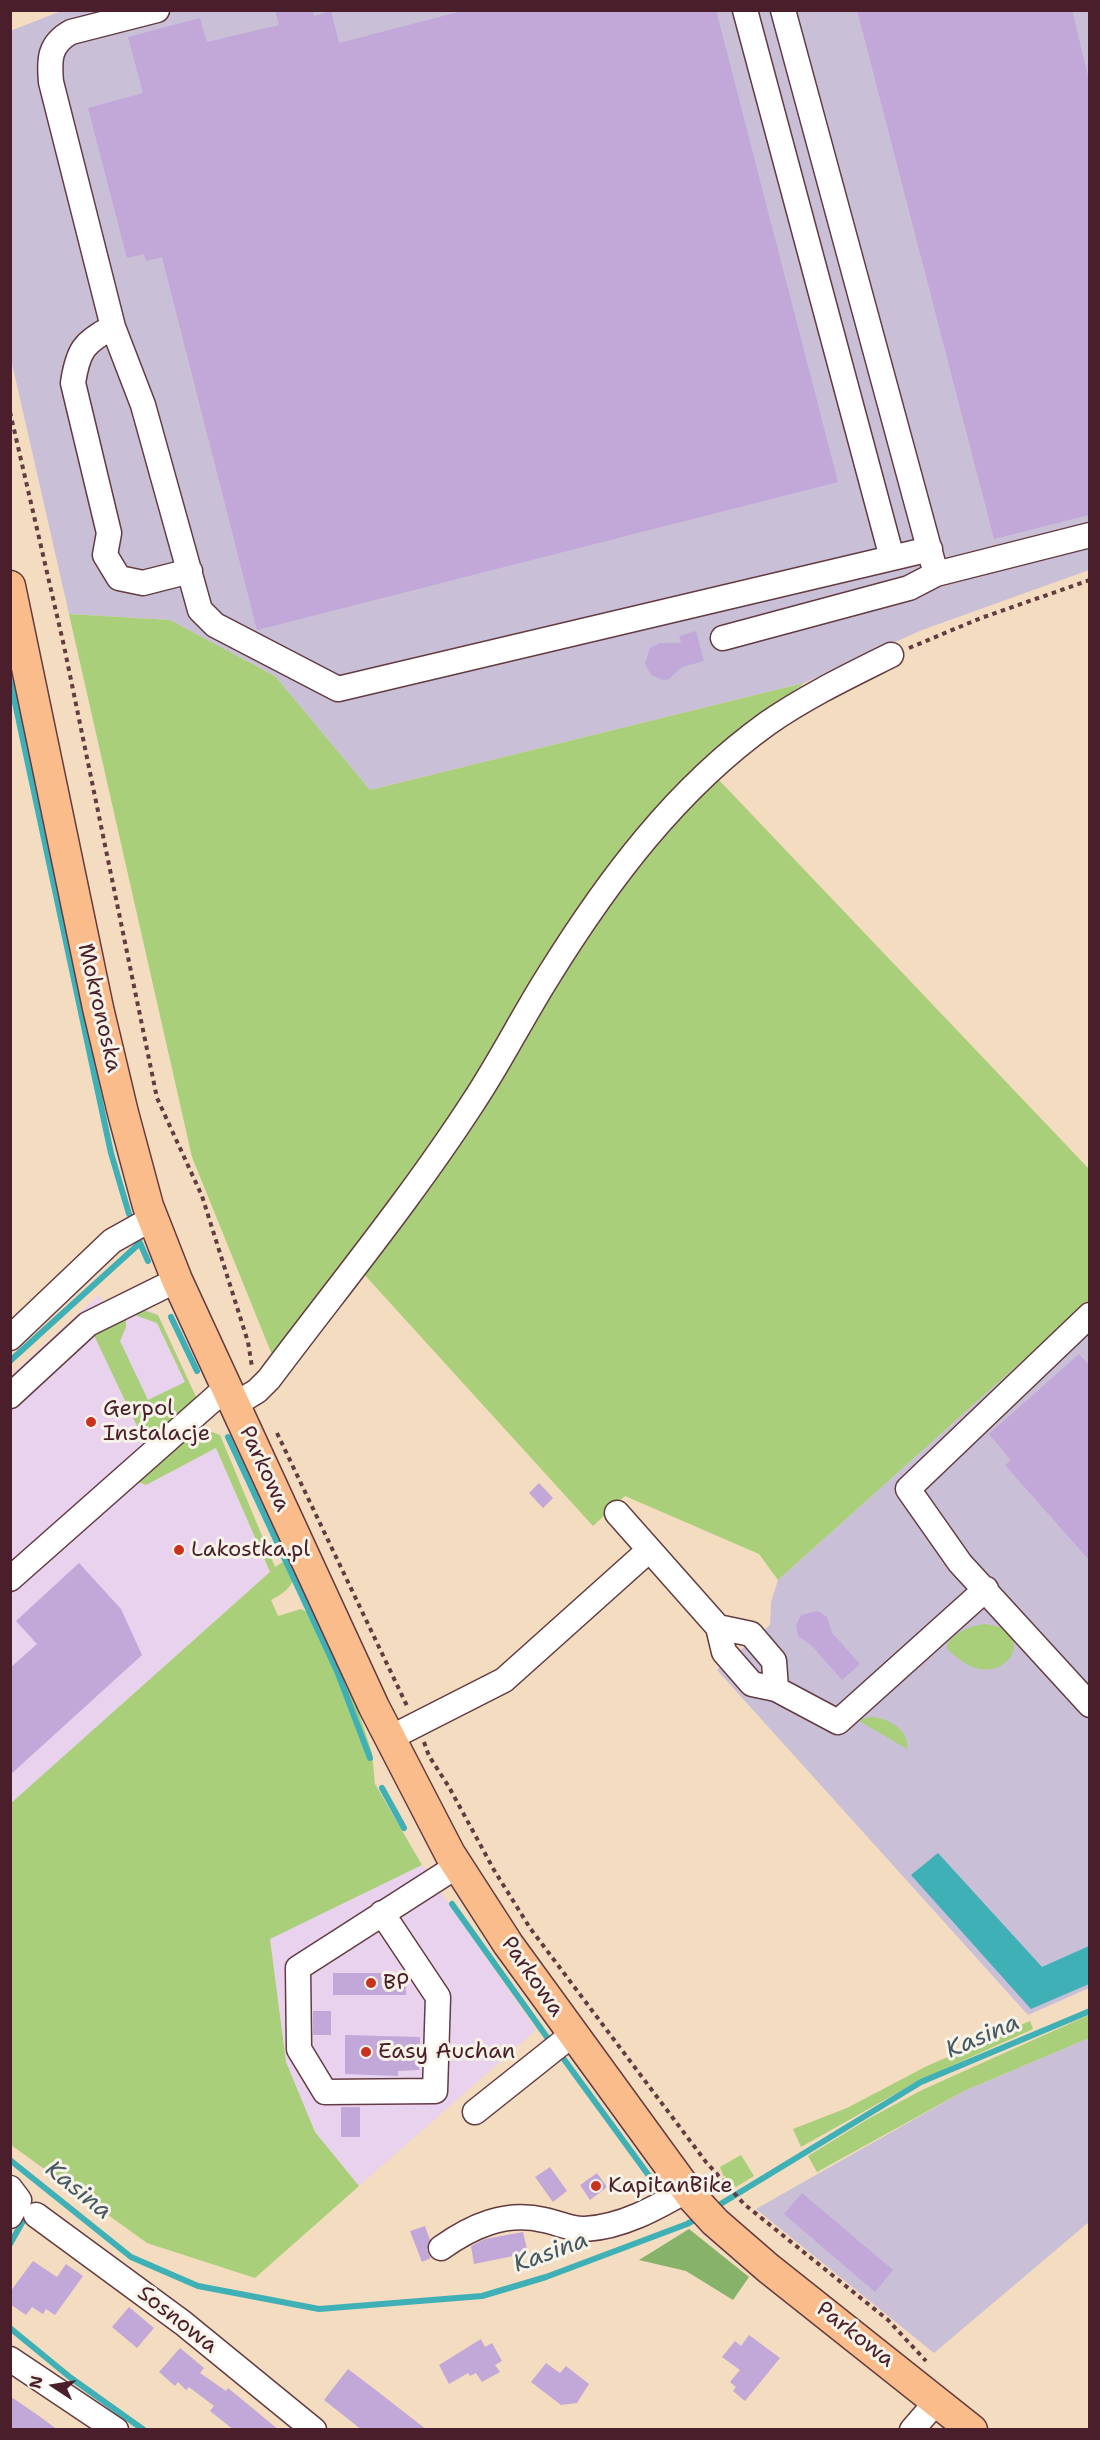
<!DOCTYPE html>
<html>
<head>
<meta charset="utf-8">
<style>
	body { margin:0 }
	#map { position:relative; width:1100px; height:2440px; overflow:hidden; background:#f3dcbf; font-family:"Shantell Sans",sans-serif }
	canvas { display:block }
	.frame { position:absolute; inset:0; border:12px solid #4a1f2b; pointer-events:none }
	.north { position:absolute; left:24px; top:2356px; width:60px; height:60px; -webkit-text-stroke:4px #f7f3e8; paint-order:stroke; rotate:282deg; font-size:16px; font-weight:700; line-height:24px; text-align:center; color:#4a1f2b }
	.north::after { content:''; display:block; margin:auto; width:21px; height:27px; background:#4a1f2b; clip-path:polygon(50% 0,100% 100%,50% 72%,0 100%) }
</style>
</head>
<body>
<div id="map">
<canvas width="1100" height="2440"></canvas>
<div class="frame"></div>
<div class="north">N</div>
</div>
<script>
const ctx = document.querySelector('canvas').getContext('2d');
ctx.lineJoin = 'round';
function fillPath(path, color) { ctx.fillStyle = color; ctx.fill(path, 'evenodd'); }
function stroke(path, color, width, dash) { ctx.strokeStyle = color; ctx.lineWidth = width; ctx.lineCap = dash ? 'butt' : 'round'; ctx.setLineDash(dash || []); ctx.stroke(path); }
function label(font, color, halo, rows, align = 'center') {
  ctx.font = font + ' "Shantell Sans",sans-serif'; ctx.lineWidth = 6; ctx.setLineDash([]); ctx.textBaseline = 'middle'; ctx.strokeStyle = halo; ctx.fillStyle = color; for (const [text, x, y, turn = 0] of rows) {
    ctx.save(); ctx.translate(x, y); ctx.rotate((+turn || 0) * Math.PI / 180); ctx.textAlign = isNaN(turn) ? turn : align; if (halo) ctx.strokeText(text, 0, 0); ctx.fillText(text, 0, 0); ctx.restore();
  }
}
fillPath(new Path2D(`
	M 99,1295 L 113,1323 L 136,1312 L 150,1310 L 158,1315 L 197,1399 L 11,1568 L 11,1375 Z
	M 216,1448 L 270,1572 L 11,1804 L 11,1590 L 138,1482 L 146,1485 Z
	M 422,1865 L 536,2030 L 359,2186 L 315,2132 L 286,2062 L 270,1938 Z`), '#e9d2ee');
fillPath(new Path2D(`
	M 64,10 L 1089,11 L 1089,570 L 922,630 L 804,683 L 370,790 L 275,676 L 170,620 L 69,614 L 11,359 L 10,31 Z
	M 1089,1301 L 1089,1988 L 1028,2015 L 717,1670 L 770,1625 L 771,1602 L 778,1580 Z
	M 1089,2038 L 1089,2222 L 934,2353 L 756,2209 L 964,2091 Z`), '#c9bfd7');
fillPath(new Path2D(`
	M 69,614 L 170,620 L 275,676 L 370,790 L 804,683 L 724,747 L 275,1362 L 192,1157 Z
	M 718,779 L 1089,1169 L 1089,1301 L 778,1580 L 759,1554 L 625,1496 L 593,1526 L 362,1272 L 631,867 Z
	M 143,1310 L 158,1315 L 197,1399 L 146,1445 L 92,1331 L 126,1317 L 126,1327 L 120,1341 L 148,1400 L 185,1382 L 157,1323 L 137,1316 L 135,1312 Z
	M 196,1426 L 220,1435 L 275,1567 L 291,1557 C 299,1580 291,1590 271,1600 L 278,1616 L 301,1609 L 313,1615 L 325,1628 L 349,1683 L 372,1753 L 375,1784 L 422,1865 L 270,1939 L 286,2062 L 315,2132 L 359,2186 L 255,2278 L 147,2243 L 11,2145 L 10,1804 L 270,1572 L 216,1448 L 146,1485 L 138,1482 L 141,1475 Z
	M 984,1624 C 1034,1628 1014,1675 980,1669 C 967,1667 957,1657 948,1650 L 947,1645 C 954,1632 970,1626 984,1624 Z
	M 871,1717 C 887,1717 911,1731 907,1749 L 861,1722 L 861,1719 Z
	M 1089,2015 L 1089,2038 L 964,2091 L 817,2172 L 808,2156 L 868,2119 L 922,2090 Z
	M 1030,2021 L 1033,2029 L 918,2081 L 801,2147 L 793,2129 L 847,2108 L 927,2066 Z
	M 741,2155 L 754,2176 L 736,2187 L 723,2175 L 720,2167 Z`), '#a9cf7a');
fillPath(new Path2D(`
	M 689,2229 L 749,2277 L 733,2300 L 686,2271 L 639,2260 Z`), '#86b26a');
fillPath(new Path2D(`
	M 938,1853 L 1042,1967 L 1089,1946 L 1089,1984 L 1031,2009 L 911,1875 Z`), '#3fb0b6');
stroke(new Path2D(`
	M 10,679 L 111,1153 L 129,1214
	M 140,1243 L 148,1261
	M 171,1317 L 197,1371
	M 10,1361 L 140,1243 L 138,1238
	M 228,1437 L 337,1671 L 370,1758
	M 382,1788 L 404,1828
	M 452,1904 L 549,2040
	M 563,2058 L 663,2195
	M 10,2160 L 131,2257 L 198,2286 L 319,2309 L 482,2296 L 546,2277 L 687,2224 L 700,2217
	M 714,2208 L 921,2082 L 1090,2011
	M 10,2244 L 23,2221
	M 10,2328 L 71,2378 L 144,2430`), '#3fb0b6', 6);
fillPath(new Path2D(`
	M 275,10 L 313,10 L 314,16 L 331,11 L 339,43 L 466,10 L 716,10 L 838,482 L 257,630 L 162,257 L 146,261 L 144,254 L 127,258 L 88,108 L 143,93 L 128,37 L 200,18 L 207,42 L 279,25 Z
	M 857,10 L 1072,10 L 1089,80 L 1089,515 L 994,539 Z
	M 696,631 L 704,661 L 682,667 L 669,679 L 663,680 L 651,675 L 645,664 L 650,648 L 660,643 L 681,643 L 679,636 Z
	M 1079,1354 L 1089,1365 L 1089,1560 L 1005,1465 L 1011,1460 L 989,1434 Z
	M 539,1483 L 553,1498 L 543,1508 L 529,1493 Z
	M 79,1563 L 121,1609 L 142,1655 L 10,1775 L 10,1668 L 37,1644 L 16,1621 Z
	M 818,1611 L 827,1617 L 832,1633 L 860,1664 L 842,1680 L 811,1645 L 798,1636 L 796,1625 L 801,1615 Z
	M 333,1973 L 405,1973 L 406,1995 L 333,1995 Z
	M 313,2011 L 331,2011 L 331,2035 L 313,2035 Z
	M 345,2035 L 420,2037 L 419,2070 L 398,2071 L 398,2076 L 345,2074 Z
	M 341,2107 L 360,2107 L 360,2137 L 341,2137 Z
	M 550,2167 L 567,2191 L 553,2202 L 535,2177 Z
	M 597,2173 L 607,2187 L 590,2200 L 580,2185 Z
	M 802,2193 L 893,2270 L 875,2292 L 784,2214 Z
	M 425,2226 L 430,2240 L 427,2250 L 431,2258 L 422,2262 L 410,2231 Z
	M 523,2232 L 528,2253 L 474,2264 L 471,2246 L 485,2239 Z
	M 33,2261 L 57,2277 L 66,2264 L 83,2276 L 55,2315 L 46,2309 L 43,2314 L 32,2307 L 26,2315 L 10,2304 L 10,2292 Z
	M 129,2307 L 154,2328 L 137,2348 L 112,2327 Z
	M 749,2335 L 780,2358 L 745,2401 L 733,2391 L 736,2387 L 730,2382 L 740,2370 L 722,2357 L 735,2341 L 741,2346 Z
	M 481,2339 L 485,2347 L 492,2343 L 502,2361 L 495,2365 L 500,2372 L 482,2382 L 476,2373 L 470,2376 L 468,2373 L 449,2384 L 439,2365 Z
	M 180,2348 L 204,2368 L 200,2373 L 226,2391 L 228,2388 L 279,2430 L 234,2430 L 210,2411 L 214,2406 L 189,2387 L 186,2390 L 178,2382 L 175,2386 L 159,2372 Z
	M 546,2363 L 560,2373 L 566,2366 L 589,2384 L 577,2403 L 561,2405 L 531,2382 Z
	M 348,2369 L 377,2391 L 427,2430 L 362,2430 L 324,2400 Z
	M 10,2396 L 39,2416 L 58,2430 L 10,2430 Z`), '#c2a8d8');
const minor = new Path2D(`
	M 157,10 L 71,32 C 49,44 49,60 51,82 L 113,327 L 143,405 L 200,610 L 215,625 L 338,689 L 930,549
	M 745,10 L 892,558
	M 783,10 L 936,574 L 1090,535
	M 113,327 C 84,342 78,350 73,383 L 109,533 L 105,555 L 119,578 L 143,583 L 190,571
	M 723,638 L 909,588 L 936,574
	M 1090,1315 L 908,1489 L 960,1563 L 1090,1705
	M 10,1338 L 112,1241 L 153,1218
	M 10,1396 L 88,1324 L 177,1280
	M 234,1405 L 257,1391 L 269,1379 C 338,1287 412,1197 474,1101 C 501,1060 523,1016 549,975 C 608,880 676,789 768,723 C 807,696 849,676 891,655
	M 617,1513 L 718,1627 L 724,1652 L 752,1684 L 776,1689 L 838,1722 L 986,1589
	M 10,1579 L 226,1388
	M 718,1627 L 751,1634 L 774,1661 L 776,1689
	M 390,1738 L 504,1680 L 648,1551
	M 382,1913 L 438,1997 L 435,2091 L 325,2092 L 299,2049 L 298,1968 L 457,1866
	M 475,2112 L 573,2034
	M 10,2188 L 19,2200 L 10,2216
	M 36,2215 L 183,2323 L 314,2430
	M 441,2248 C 472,2226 505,2211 544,2220 C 556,2222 572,2230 585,2229 C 622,2227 656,2208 687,2190
	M 10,2359 L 116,2430
	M 912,2430 L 937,2401`);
const major = new Path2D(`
	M 10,586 L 98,1008 L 123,1113 L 148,1206 L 177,1280 L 374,1707 L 450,1854 L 508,1944 L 692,2197 L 715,2222 L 768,2268 L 972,2430`);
stroke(minor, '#633b41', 27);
stroke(major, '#633b41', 33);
stroke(new Path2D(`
	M 10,412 L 64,646 L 157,1098 L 202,1196 L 248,1342 L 252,1367
	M 909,648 L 981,618 L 1090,580
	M 277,1433 L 408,1708
	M 424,1742 L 429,1756 L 449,1787 L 494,1870 L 530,1928 L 706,2162 L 744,2204 L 888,2320 L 926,2361`), '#633b41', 4, [4.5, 4.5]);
stroke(minor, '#fff', 24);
stroke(major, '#f9bc8a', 30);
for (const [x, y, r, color] of [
	[91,1422,6,"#c8321e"],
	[179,1550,6,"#c8321e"],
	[371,1983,6,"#c8321e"],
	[366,2052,6,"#c8321e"],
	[596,2186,6,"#c8321e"]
]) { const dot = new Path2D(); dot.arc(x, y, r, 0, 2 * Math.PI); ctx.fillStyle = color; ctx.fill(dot); stroke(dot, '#f7f3e8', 2); }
label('22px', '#4a1f2b', '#f7f3e8', [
	["Mokronoska",99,1008,77],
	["Parkowa",264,1469,65],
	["Parkowa",532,1977,55],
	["Sosnowa",177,2320,38],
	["Parkowa",855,2335,38]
]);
label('22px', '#4a1f2b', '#f7f3e8', [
	["Gerpol",103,1409],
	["Instalacje",103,1434],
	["Lakostka.pl",191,1550],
	["BP",383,1983],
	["Easy Auchan",378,2052],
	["KapitanBike",608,2186]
], 'left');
label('italic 24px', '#465963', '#f7f3e8', [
	["Kasina",983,2037,-23],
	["Kasina",78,2191,39],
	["Kasina",551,2253,-20]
]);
</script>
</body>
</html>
